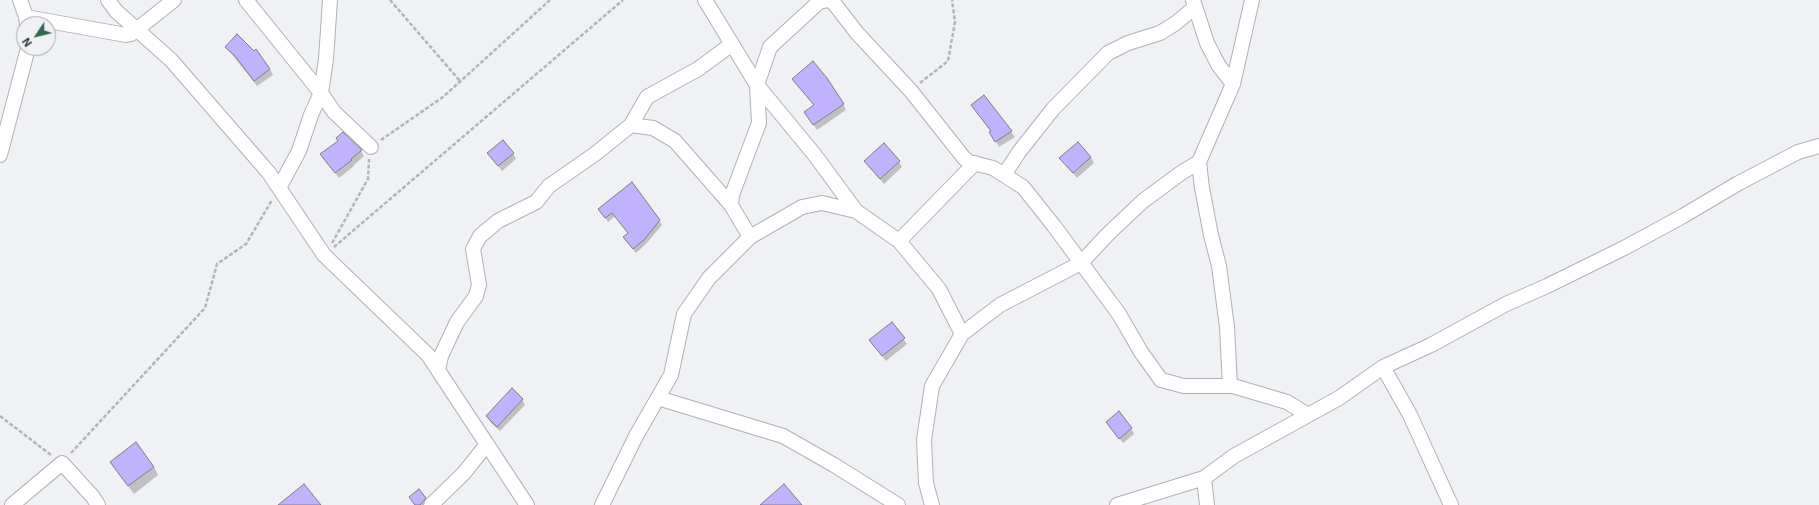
<!DOCTYPE html>
<html>
<head>
<meta charset="utf-8">
<style>
	body { margin:0 }
	#map { position:relative; width:1819px; height:505px; overflow:hidden; background:#eff1f5; font-family:"Exo 2",sans-serif }
	canvas { display:block }
	.north { position:absolute; left:16px; top:16px; width:40px; height:40px; box-sizing:border-box; background:#eff1f5; border:1px solid #a3a5a8; border-radius:50%; rotate:235deg; font-size:11px; font-weight:700; line-height:16px; text-align:center; color:#323334 }
	.north::after { content:''; display:block; margin:auto; width:14px; height:18px; background:#30674d; clip-path:polygon(50% 0,100% 100%,50% 72%,0 100%) }
</style>
</head>
<body>
<div id="map">
<canvas width="1819" height="505"></canvas>
<div class="north">N</div>
</div>
<script>
const ctx = document.querySelector('canvas').getContext('2d');
ctx.lineJoin = 'round';
function fill(path, color) {
  ctx.fillStyle = color;
  ctx.fill(path, 'evenodd');
}
function toPath(rows) {
  const path = new Path2D();
  for (const r of rows) {
    path.moveTo(r[0], r[1]);
    for (let i = 2; i < r.length; i += 2) path.lineTo(r[i], r[i + 1]);
  }
  return path;
}
function stroke(path, color, width, dash) {
  ctx.strokeStyle = color;
  ctx.lineWidth = width;
  ctx.lineCap = dash ? 'butt' : 'round';
  ctx.setLineDash(dash || []);
  ctx.stroke(path);
}
fill(toPath([
	[226,47,270,69,273,75,257,86],
	[984,96,1015,137,999,147,991,132,972,105],
	[843,104,846,110,817,130,805,112,815,106],
	[339,141,361,151,364,156,354,165,354,166,339,178,325,160],
	[488,153,513,153,516,159,502,171],
	[1091,157,1094,163,1077,178,1061,158],
	[865,161,899,162,902,167,884,184],
	[599,209,659,220,662,225,646,244,636,253,624,237,629,234,615,216,608,222],
	[892,323,907,344,886,361,870,340],
	[522,399,525,405,500,431,490,422,487,416],
	[1107,422,1131,428,1134,434,1123,443],
	[111,462,154,467,158,475,134,494],
	[425,498,427,501,423,505,416,505]
]), '#0003');
const building = toPath([
	[237,34,254,51,256,49,270,69,254,81,235,56,225,47,237,34],
	[813,61,827,78,844,104,813,125,804,112,814,105,792,79,813,61],
	[984,95,1012,131,995,142,989,132,991,131,971,105,984,95],
	[343,132,362,150,351,159,352,160,335,173,320,154,338,141,336,138,343,132],
	[503,140,514,153,498,166,487,153,503,140],
	[1078,142,1091,157,1073,173,1059,158,1078,142],
	[884,143,900,161,880,179,864,161,884,143],
	[632,182,660,220,644,240,633,249,623,237,628,233,612,213,605,218,598,209,632,182],
	[892,322,905,338,882,356,869,340,892,322],
	[512,388,523,399,497,427,486,416,512,388],
	[1119,411,1132,428,1119,439,1106,422,1119,411],
	[136,442,154,467,128,486,110,462,136,442],
	[304,484,321,505,278,505,304,484],
	[784,484,802,505,760,505,784,484],
	[419,489,426,498,420,505,415,505,409,497,419,489]
]);
fill(building, '#c1b2fe');
stroke(building, '#7e7e82', 1);
const minor = toPath([
	[20,0,26,17],
	[108,0,116,11,171,60,269,173,324,255,428,355,527,505],
	[246,0,321,93,334,112,371,147],
	[705,0,757,85,759,123,732,195,731,205,750,237],
	[828,0,833,2,857,33,911,91,964,158,969,162,993,168,1023,187,1054,226,1119,314,1141,352,1161,380,1184,386,1233,386,1287,402,1308,415],
	[828,0,819,2,770,47,757,85,814,154,856,211],
	[1193,0,1207,43,1219,66,1233,84],
	[27,24,26,17,126,35,131,34,174,0],
	[631,125,653,128,675,141,731,205],
	[0,155,28,48],
	[1199,162,1202,188,1211,235,1219,266,1227,327,1230,386],
	[1004,175,1019,152,1053,109,1108,53,1128,43,1160,33,1176,23,1195,7],
	[279,188,299,151,311,115,321,93,326,59,330,0],
	[899,241,975,163],
	[1383,367,1410,415,1451,505],
	[438,370,441,356,457,322,476,296,479,285,473,249,480,236,498,221,536,202,549,186,595,154,631,125,647,97,698,69,732,44],
	[658,398,783,436,834,465,898,505],
	[1204,478,1207,505],
	[12,505,62,463,93,497,98,505],
	[431,505,464,473,487,444],
	[602,505,636,436,671,375,684,314,709,278,750,237,802,207,822,203,856,211,899,241,939,289,962,334],
	[932,505,926,483,924,440,932,386,962,334,1000,305,1081,263,1108,234,1143,201,1181,173,1199,162,1233,84,1252,0],
	[1117,505,1204,478,1234,456,1339,398,1383,367,1431,345,1506,304,1547,286,1626,247,1683,216,1737,184,1798,152,1819,146]
]);
stroke(minor, '#b0b1b5', 16);
stroke(toPath([
	[390,0,460,81],
	[920,83,948,61,955,22,952,0],
	[381,140,443,97,550,0],
	[332,243,368,179,369,159],
	[334,247,623,0],
	[0,416,51,455],
	[71,453,205,308,217,264,246,244,272,200]
]), '#b3b5b8', 2.5, [4, 2]);
stroke(minor, '#fff', 14);
</script>
</body>
</html>
